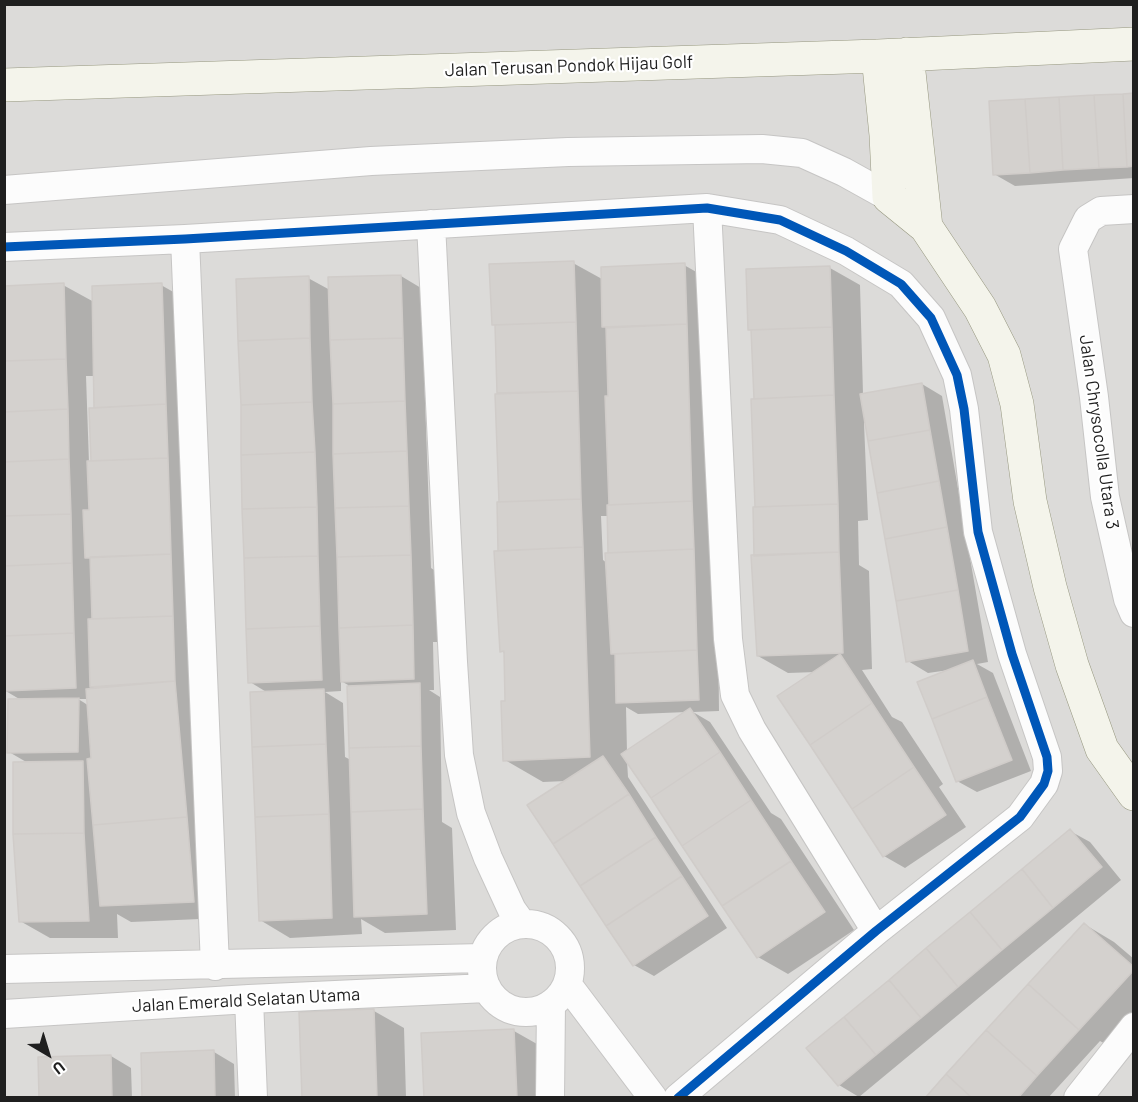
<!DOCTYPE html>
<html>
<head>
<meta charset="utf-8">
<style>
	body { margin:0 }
	#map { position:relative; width:1138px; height:1102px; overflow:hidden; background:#edebe8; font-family:Barlow,sans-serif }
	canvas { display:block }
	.frame { position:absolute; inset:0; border:6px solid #1f1f1f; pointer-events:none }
	.north { position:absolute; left:18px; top:1024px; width:60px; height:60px; -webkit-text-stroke:4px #fff; paint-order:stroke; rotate:142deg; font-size:16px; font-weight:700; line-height:24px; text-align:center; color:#1f1f1f }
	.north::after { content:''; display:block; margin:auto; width:21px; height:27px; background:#1f1f1f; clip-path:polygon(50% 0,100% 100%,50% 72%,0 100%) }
</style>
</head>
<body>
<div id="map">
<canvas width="1138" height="1102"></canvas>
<div class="frame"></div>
<div class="north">U</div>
</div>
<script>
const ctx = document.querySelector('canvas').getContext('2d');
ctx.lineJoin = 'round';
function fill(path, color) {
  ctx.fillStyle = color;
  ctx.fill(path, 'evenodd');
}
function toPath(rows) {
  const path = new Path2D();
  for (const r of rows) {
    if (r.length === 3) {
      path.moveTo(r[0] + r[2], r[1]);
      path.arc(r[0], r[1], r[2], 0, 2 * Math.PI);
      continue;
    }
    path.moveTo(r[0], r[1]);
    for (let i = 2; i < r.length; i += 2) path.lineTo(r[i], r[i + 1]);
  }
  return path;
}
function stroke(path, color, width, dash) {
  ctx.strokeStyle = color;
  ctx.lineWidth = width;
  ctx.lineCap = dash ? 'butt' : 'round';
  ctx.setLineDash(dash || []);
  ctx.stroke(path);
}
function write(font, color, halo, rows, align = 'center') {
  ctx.font = font + ' Barlow,sans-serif';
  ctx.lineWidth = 4.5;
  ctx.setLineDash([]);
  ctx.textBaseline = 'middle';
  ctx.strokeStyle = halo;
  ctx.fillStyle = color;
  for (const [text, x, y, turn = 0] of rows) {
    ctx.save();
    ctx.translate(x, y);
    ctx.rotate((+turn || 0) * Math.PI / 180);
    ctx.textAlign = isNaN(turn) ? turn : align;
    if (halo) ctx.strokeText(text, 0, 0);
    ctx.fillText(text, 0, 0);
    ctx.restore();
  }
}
fill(toPath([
	[5,5,1133,5,1133,1097,5,1098]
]), '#dcdbd9');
fill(toPath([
	[1134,94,1134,178,1015,186,994,174],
	[573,263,602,279,684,265,714,282,719,711,693,712,710,722,771,813,781,819,854,930,788,974,758,957,627,761,628,777,727,928,654,976,634,965,566,781,543,782,505,760,507,702,505,653,501,651,504,504,496,326,493,324],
	[601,516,609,516,614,554,607,563,603,560],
	[626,707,638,714,687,712,627,752],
	[830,268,860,285,863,394,922,384,942,396,988,662,977,664,993,673,1031,771,977,792,957,781,949,670,928,673,908,661,866,423,864,423,868,520,858,521,859,565,869,571,872,669,862,670,892,717,902,722,943,784,939,787,966,827,905,868,884,856,853,808,816,672,788,673,758,656,755,400,753,331,750,330],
	[401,276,421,288,431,568,440,574,442,642,433,642,434,690,429,690,440,697,442,822,452,828,456,930,385,933,361,919,362,934,290,938,260,920,268,693,250,682,308,278,330,290],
	[341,681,348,685,351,760,345,757,343,703,325,692,341,691],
	[63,285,94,302,161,285,191,302,223,918,131,922,117,914,118,938,50,938,20,921,28,763,9,752,21,700,4,690],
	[86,376,95,376,93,463,89,463],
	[78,699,88,699,89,706,83,702],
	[1070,831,1090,842,1121,880,859,1097,839,1085],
	[1084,924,1114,942,1134,959,1134,1020,1109,1046,1100,1041,1048,1098,927,1098],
	[374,1011,404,1028,406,1098,303,1098],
	[514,1031,544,1048,545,1098,425,1098],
	[214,1052,234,1064,235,1098,144,1098],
	[111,1056,131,1068,132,1098,41,1098]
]), '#0003');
const building = toPath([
	[1134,93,1134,166,1127,167,1123,94,1134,93],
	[1123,94,1127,167,1099,168,1094,95,1123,94],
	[1094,95,1099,168,1063,170,1059,97,1094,95],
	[1059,97,1063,170,1030,173,1025,99,1059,97],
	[1025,99,1030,173,993,175,989,101,1025,99],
	[574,261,576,322,492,325,489,264,574,261],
	[685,263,687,324,602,327,601,267,685,263],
	[830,266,832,327,748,330,746,269,830,266],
	[401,275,403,338,330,340,328,277,401,275],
	[309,276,310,338,238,341,236,279,309,276],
	[64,283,66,359,4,361,4,286,64,283],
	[162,283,166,404,94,408,92,286,162,283],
	[576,322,578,391,497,393,495,325,576,322],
	[687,324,692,501,609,505,605,396,608,396,606,328,687,324],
	[832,327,834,395,754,399,751,330,832,327],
	[310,338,312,402,241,405,238,341,310,338],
	[403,338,405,401,333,404,330,340,403,338],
	[66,359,68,409,4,412,4,361,66,359],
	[922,383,930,430,868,441,860,394,922,383],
	[578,391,581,499,499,502,495,394,578,391],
	[834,395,838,504,755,507,751,399,834,395],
	[405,401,407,451,333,454,333,404,405,401],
	[312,402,315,452,241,455,241,405,312,402],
	[166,404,168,458,91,461,89,408,166,404],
	[68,409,69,459,4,462,4,412,68,409],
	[930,430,939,481,877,493,868,441,930,430],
	[407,451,409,506,335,508,333,454,407,451],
	[315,452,317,507,242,509,241,455,315,452],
	[168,458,171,554,85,558,83,510,89,510,87,461,168,458],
	[69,459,71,514,4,516,4,462,69,459],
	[939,481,947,527,885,539,877,493,939,481],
	[581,499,583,547,498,551,497,502,581,499],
	[692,501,694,549,608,553,607,505,692,501],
	[838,504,839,552,754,556,753,507,838,504],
	[409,506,411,555,337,557,335,508,409,506],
	[317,507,318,556,244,558,242,509,317,507],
	[71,514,72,563,4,566,4,516,71,514],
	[947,527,958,590,896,601,885,539,947,527],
	[583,547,590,757,503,761,501,701,505,701,504,651,500,652,494,551,583,547],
	[694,549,697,650,611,654,605,553,694,549],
	[839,552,843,653,757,656,751,555,839,552],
	[171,554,173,616,92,619,90,557,171,554],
	[411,555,413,625,339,628,337,557,411,555],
	[318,556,320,626,246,629,244,558,318,556],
	[72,563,74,633,4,636,4,566,72,563],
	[958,590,968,651,906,662,896,601,958,590],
	[173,616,175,681,90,687,88,619,173,616],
	[413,625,414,679,341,682,339,628,413,625],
	[320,626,322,680,248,683,246,629,320,626],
	[74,633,76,688,4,691,4,636,74,633],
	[697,650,699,700,616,703,615,654,697,650],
	[840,654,872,703,810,745,777,696,840,654],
	[973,660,987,697,932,719,917,682,973,660],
	[175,681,187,817,93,825,87,759,91,758,86,689,175,681],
	[420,683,421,746,349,748,347,686,420,683],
	[324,689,326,744,252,747,250,692,324,689],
	[987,697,1012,760,956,782,932,719,987,697],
	[79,698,78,752,7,753,8,699,79,698],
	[872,703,914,767,852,809,810,745,872,703],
	[690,708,720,752,651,798,621,754,690,708],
	[326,744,329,814,255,817,252,747,326,744],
	[421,746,423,809,351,812,349,748,421,746],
	[720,752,751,800,682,846,651,798,720,752],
	[603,756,629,794,553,844,527,805,603,756],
	[83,761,84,833,13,834,13,762,83,761],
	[914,767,946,815,883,857,852,809,914,767],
	[629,794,656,837,580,886,553,844,629,794],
	[751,800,791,861,722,906,682,846,751,800],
	[423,809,427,914,354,917,351,812,423,809],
	[329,814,332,918,259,921,255,817,329,814],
	[187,817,194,902,100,906,93,825,187,817],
	[1070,829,1102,867,1053,908,1022,869,1070,829],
	[84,833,89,921,19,922,13,834,84,833],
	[656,837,682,876,606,926,580,886,656,837],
	[791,861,825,912,757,958,722,906,791,861],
	[1022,869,1053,908,1002,950,970,912,1022,869],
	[682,876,708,916,633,966,606,926,682,876],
	[970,912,1002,950,958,987,926,948,970,912],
	[1084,923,1134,967,1134,970,1079,1030,1028,984,1084,923],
	[926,948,958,987,921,1018,889,980,926,948],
	[889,980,921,1018,876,1055,844,1017,889,980],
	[1028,984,1079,1030,1037,1076,986,1030,1028,984],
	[374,1009,377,1098,302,1098,299,1012,374,1009],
	[844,1017,876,1055,838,1086,806,1048,844,1017],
	[514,1029,517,1098,424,1098,421,1033,514,1029],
	[986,1030,1037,1076,1018,1098,972,1098,946,1074,986,1030],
	[214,1050,215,1098,142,1098,141,1053,214,1050],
	[111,1055,112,1098,39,1098,38,1057,111,1055],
	[946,1074,972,1098,925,1098,946,1074]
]);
fill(building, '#d4d1ce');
stroke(building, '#d0ccc9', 1.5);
const street = toPath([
	[4,190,371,161,568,152,762,149,802,153,844,172,889,197],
	[707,208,728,639,735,695,752,730,876,931],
	[1134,209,1101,211,1088,219,1073,249,1094,397,1105,497,1128,599,1134,613],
	[431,224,453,662,459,755,471,813,488,858,512,910,522,924],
	[185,239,215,966],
	[4,247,185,239,707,208,780,220,846,251,901,284,931,318,957,375,964,409,978,532,1012,654,1047,757,1048,771,1044,784,1020,817,876,931,678,1098],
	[526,968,44],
	[4,969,483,958],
	[567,984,653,1098],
	[249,999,253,1098],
	[4,1014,249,999,487,988],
	[550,1098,551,1004],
	[1078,1098,1134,1027]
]);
const secondary = toPath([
	[907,54,926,227],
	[878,56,886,135,889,197,926,227,980,308,1004,355,1017,404,1030,501,1050,587,1072,665,1102,749,1134,794],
	[4,85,878,56,1134,44]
]);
stroke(street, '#c6c5c4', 30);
stroke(secondary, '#96977f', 34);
stroke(street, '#fcfcfc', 28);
stroke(secondary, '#f4f4eb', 33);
stroke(toPath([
	[4,247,185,239,707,208,780,220,846,251,901,284,931,318,957,375,964,409,978,532,1012,654,1047,757,1048,771,1044,784,1020,817,876,931,678,1098]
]), '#0057b8', 9);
write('18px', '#1f1f1f', '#fff', [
	["Jalan Terusan Pondok Hijau Golf",569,66,-2],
	["Jalan Chrysocolla Utara 3",1099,432,82],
	["Jalan Emerald Selatan Utama",246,1000,-3]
]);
</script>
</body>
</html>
